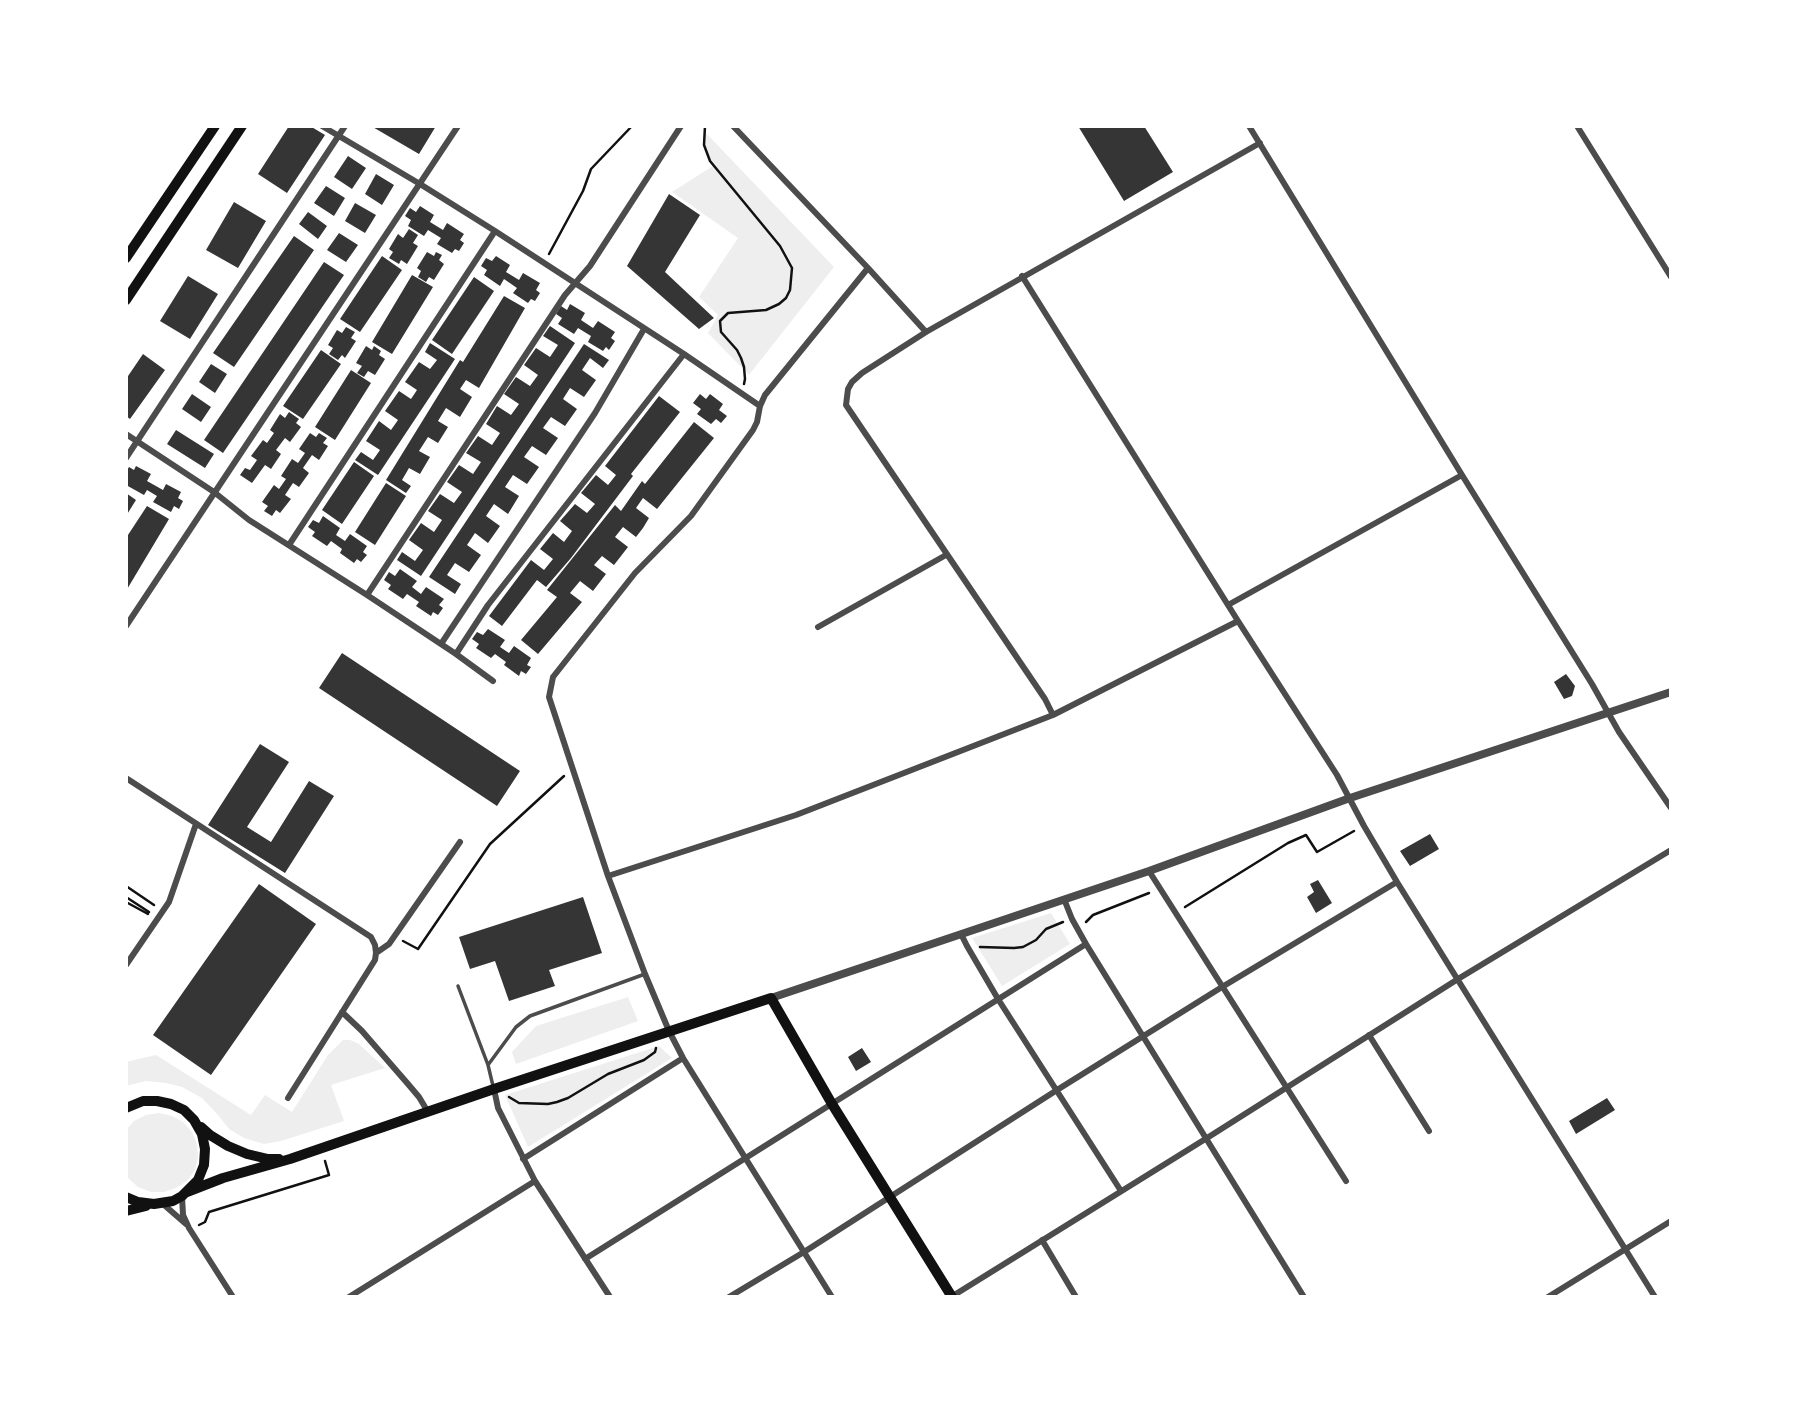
<!DOCTYPE html>
<html>
<head>
<meta charset="utf-8">
<style>
	body { margin:0 }
	#map { position:relative; width:1797px; height:1423px; overflow:hidden; background:#fff; font-family:"Golos Text",sans-serif }
	canvas { display:block }
	.frame { position:absolute; inset:0; border:128px solid #fff; pointer-events:none }
</style>
</head>
<body>
<div id="map">
<canvas width="1797" height="1423"></canvas>
<div class="frame"></div>
</div>
<script>
const ctx = document.querySelector('canvas').getContext('2d');
ctx.lineJoin = 'round';
function fill(path, color) {
  ctx.fillStyle = color;
  ctx.fill(path, 'evenodd');
}
function toPath(rows) {
  const path = new Path2D();
  for (const r of rows) {
    path.moveTo(r[0], r[1]);
    for (let i = 2; i < r.length; i += 2) path.lineTo(r[i], r[i + 1]);
  }
  return path;
}
function stroke(path, color, width, dash) {
  ctx.strokeStyle = color;
  ctx.lineWidth = width;
  ctx.lineCap = dash ? 'butt' : 'round';
  ctx.setLineDash(dash || []);
  ctx.stroke(path);
}
fill(toPath([
	[705,132,834,267,749,375,708,333,718,315,699,297,738,238,672,192,713,166,704,145],
	[1051,913,1070,944,1002,986,972,938],
	[628,997,638,1021,516,1064,512,1052,536,1026],
	[343,1040,350,1040,359,1044,385,1068,331,1085,344,1121,281,1141,264,1144,244,1138,229,1129,218,1115,202,1098,182,1087,166,1083,146,1081,126,1086,126,1062,156,1055,251,1115,265,1095,292,1112,328,1055],
	[659,1046,672,1058,528,1147,505,1095],
	[159,1113,172,1116,183,1122,192,1132,197,1144,198,1157,195,1170,187,1181,176,1188,164,1192,151,1192,138,1187,126,1176,126,1130,134,1121,146,1115]
]), '#eee');
fill(toPath([
	[289,126,310,126,325,135,287,193,258,174],
	[371,126,436,126,419,154],
	[1078,126,1144,126,1173,172,1124,201],
	[348,156,366,168,352,189,334,177],
	[376,174,394,185,382,205,365,194],
	[326,186,345,198,334,216,314,203],
	[669,194,700,215,665,272,714,318,699,329,627,266],
	[234,202,266,221,238,268,206,250],
	[355,203,376,215,365,233,345,221],
	[420,206,434,215,430,222,443,230,447,223,464,234,460,240,464,243,459,251,455,249,452,253,437,244,441,238,428,230,424,236,408,226,411,220,405,216,410,208,416,212],
	[308,212,327,226,318,239,299,224],
	[409,229,418,235,413,243,418,246,407,264,401,260,399,264,389,258,393,252,389,249,398,234,403,238],
	[339,233,358,245,346,262,327,250],
	[294,236,314,250,234,367,213,353],
	[427,252,434,256,436,252,442,255,439,260,444,264,434,280,429,277,426,282,418,277,421,271,417,268],
	[382,256,402,270,360,332,340,319],
	[496,256,510,265,506,272,519,280,523,273,540,283,536,290,540,293,535,301,531,299,528,303,513,293,517,288,504,279,500,286,484,275,487,270,481,266,486,258,492,261],
	[324,262,344,275,223,453,204,440],
	[412,275,433,287,392,354,372,342],
	[188,276,218,294,190,339,160,321],
	[474,277,494,291,452,354,432,340],
	[504,296,525,308,479,388,466,380,460,389,472,397,460,417,446,408,438,421,448,427,438,443,428,437,419,451,430,457,420,474,409,468,402,480,411,486,406,493,386,480,460,360,463,362],
	[570,304,585,313,581,320,593,328,598,321,615,332,611,338,615,341,609,350,606,347,603,351,588,342,591,336,578,328,574,334,558,324,562,318,556,314,561,306,567,310],
	[550,326,575,343,421,576,397,560,402,552,415,561,423,550,409,540,421,523,434,532,442,520,428,511,440,494,454,503,462,492,447,482,459,465,473,474,481,462,466,453,478,436,492,445,500,433,486,424,497,406,511,415,519,404,504,394,516,377,530,386,538,375,524,365,536,348,550,357,558,345,543,336],
	[346,327,355,332,351,338,356,341,345,358,342,355,338,360,329,354,333,348,328,345,337,330,342,333],
	[430,343,455,359,378,475,355,460,361,452,373,460,380,450,366,441,379,421,391,430,398,420,385,411,399,391,411,399,417,390,405,382,419,362,430,369,437,360,425,352],
	[584,344,609,360,603,368,590,358,582,370,596,380,584,397,570,388,563,399,577,409,565,426,551,417,543,428,558,438,546,455,532,446,524,457,539,467,527,484,513,475,505,487,519,496,508,514,494,504,486,516,500,526,488,543,475,533,467,545,481,555,469,572,455,563,447,575,461,584,455,594,429,577],
	[366,346,372,350,374,346,381,351,379,355,385,359,375,375,368,371,364,377,357,373,362,366,356,363],
	[321,350,341,364,303,419,283,406],
	[143,354,165,370,130,419,126,416,126,379],
	[211,364,227,374,215,393,199,382],
	[351,370,371,383,335,440,315,427],
	[192,394,211,407,201,422,182,409],
	[700,394,706,399,710,394,723,404,719,410,727,416,721,423,716,419,711,424,697,414,701,409,693,403],
	[659,396,680,412,631,474,633,476,571,558,546,587,537,580,502,626,489,616,531,560,544,570,553,559,540,549,553,533,564,542,572,531,560,521,575,504,587,513,595,504,581,493,596,475,608,485,616,475,605,466],
	[289,412,299,419,296,423,301,427,290,442,285,438,276,450,281,454,271,469,265,465,252,483,240,475,245,468,250,470,257,460,251,456,263,440,267,443,274,433,270,430,280,414,285,418],
	[694,422,714,438,657,509,643,498,636,508,649,518,643,528,636,537,623,527,615,537,628,547,614,565,602,556,594,565,606,574,593,591,580,581,570,593,582,602,538,654,521,640,557,597,547,590,615,505,621,511,642,481,645,484],
	[176,430,214,454,205,468,167,444],
	[310,433,316,437,319,433,327,438,323,443,328,446,319,460,312,455,303,468,309,473,299,487,293,483,285,495,291,499,280,513,276,510,272,516,264,511,268,506,262,502,274,485,279,489,286,479,281,476,292,459,298,463,305,453,299,449],
	[354,462,374,476,342,524,322,510],
	[136,466,151,474,147,481,163,490,166,484,181,492,178,498,183,501,179,509,174,506,171,512,153,502,157,496,147,490,144,495,126,485,128,478,126,477,126,472,129,467,134,470],
	[386,483,406,496,375,545,355,532],
	[126,493,136,500,126,516],
	[147,506,169,519,126,591,126,538],
	[323,516,340,528,336,535,345,541,350,534,367,546,363,552,367,555,361,562,357,559,354,563,340,553,342,549,331,541,327,546,312,536,315,532,308,527,313,520,319,523],
	[400,569,417,581,412,587,421,594,426,587,444,599,439,605,443,608,438,615,433,612,431,616,416,606,419,602,407,594,403,599,388,589,391,585,384,580,389,572,395,576],
	[488,629,505,640,500,647,509,653,514,646,531,658,527,665,531,667,526,674,521,671,519,676,504,665,506,662,495,654,491,658,476,648,479,644,472,639,477,632,483,635],
	[342,653,520,771,497,806,319,688],
	[1566,674,1575,686,1572,696,1564,699,1554,682],
	[260,744,289,762,247,827,271,842,309,781,334,796,285,873,208,825],
	[1430,834,1439,849,1410,866,1400,851],
	[1318,880,1332,903,1316,913,1307,897,1314,892,1310,884],
	[259,884,316,924,211,1075,153,1035],
	[583,897,602,953,549,970,555,986,509,1001,495,961,470,969,459,937],
	[862,1048,871,1062,856,1071,848,1057],
	[1607,1098,1615,1110,1576,1134,1569,1121]
]), '#353535');
stroke(toPath([
	[705,126,704,145,710,161,780,246,792,268,790,290,786,298,779,304,766,310,728,313,720,321,721,332,737,350,741,358,744,367,745,379,744,384],
	[549,254,583,191,591,169,632,126],
	[126,886,154,905],
	[126,897,149,912],
	[126,902,148,914],
	[1185,907,1288,843,1306,835,1317,852,1354,831],
	[1086,922,1093,915,1149,893],
	[403,941,418,949,490,844,564,776],
	[980,947,1014,948,1023,947,1036,940,1046,929,1063,922],
	[509,1097,519,1103,548,1104,557,1102,568,1098,608,1074,644,1060,655,1052,656,1048],
	[199,1225,205,1222,209,1212,329,1175,325,1161]
]), '#111', 2.5);
stroke(toPath([
	[458,986,488,1065,493,1086],
	[488,1065,516,1027,530,1016,645,974]
]), '#4c4c4c', 3.5);
stroke(toPath([
	[322,126,420,184,495,231],
	[733,126,868,268,926,332],
	[1249,126,1462,475,1592,684,1619,732,1671,808],
	[1577,126,1671,277],
	[1022,276,1238,621,1337,775,1364,826,1397,882,1655,1297],
	[126,434,214,492,249,520,367,595,456,654,493,681],
	[126,458,345,126],
	[289,545,495,231,684,354,760,406],
	[367,595,565,295,590,266,681,126],
	[1228,605,1462,475],
	[126,626,458,126],
	[818,627,946,555],
	[441,644,595,413,644,329],
	[456,654,488,605,684,354],
	[1053,715,1045,699,846,405,848,389,852,382,862,373,926,332,1260,143],
	[126,778,371,937,375,945,376,953,375,960,288,1098],
	[1149,871,1346,1181],
	[608,876,796,815,1053,715,1238,621],
	[1064,899,1072,919,1086,944,1304,1297],
	[961,934,967,946,998,999,1121,1191],
	[376,953,389,944,460,842],
	[126,965,169,902,196,824],
	[342,1012,362,1031,408,1084,419,1097,428,1112],
	[1369,1035,1429,1131],
	[494,1089,498,1108,535,1181,610,1297],
	[523,1159,683,1058],
	[182,1196,183,1215,189,1228,233,1297],
	[163,1204,186,1224],
	[1042,1240,1076,1297],
	[585,1259,1086,944],
	[349,1297,535,1181],
	[729,1297,804,1252,1057,1090,1222,987,1397,882],
	[832,1297,683,1058,669,1031,645,974,608,876,549,697,553,677,635,573,691,516,753,430,757,422,760,406,765,395,868,268],
	[951,1297,1207,1138,1458,979,1671,850],
	[1548,1297,1671,1221]
]), '#4c4c4c', 6);
stroke(toPath([
	[771,998,1149,871,1350,798,1671,692]
]), '#4c4c4c', 8);
stroke(toPath([
	[126,258,215,126],
	[126,300,242,126],
	[126,1108,143,1101,157,1101,171,1104,184,1110,194,1120,202,1134,205,1149,204,1165,198,1180,182,1196,173,1201,154,1204,138,1202,126,1197],
	[201,1127,210,1135,228,1146,247,1154,268,1159,279,1159],
	[187,1192,223,1178,290,1159,494,1089,771,998,832,1104,952,1297],
	[126,1211,146,1206]
]), '#111', 10);
</script>
</body>
</html>
